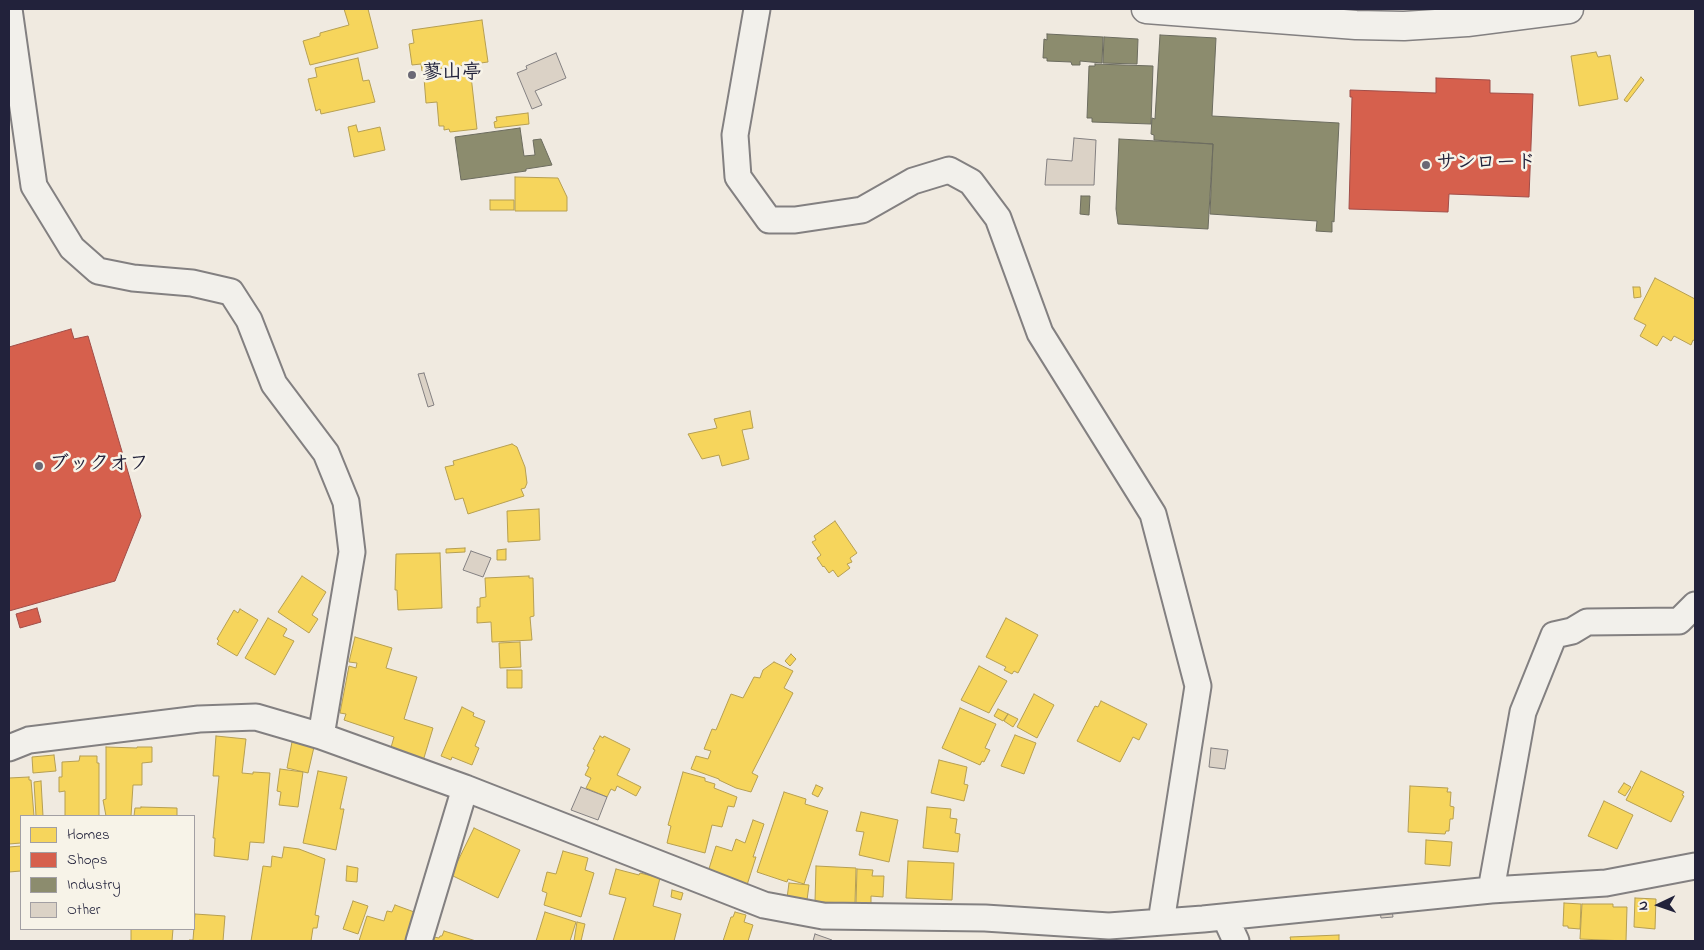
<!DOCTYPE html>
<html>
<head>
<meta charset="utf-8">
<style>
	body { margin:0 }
	#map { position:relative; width:1704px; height:950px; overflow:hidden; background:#f0eae0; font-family:"Indie Flower",sans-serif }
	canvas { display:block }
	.frame { position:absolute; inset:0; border:10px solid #22223b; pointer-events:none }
	.legend { position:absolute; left:20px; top:815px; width:175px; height:115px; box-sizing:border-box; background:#f7f3e8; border:1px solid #a29fa3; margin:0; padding:6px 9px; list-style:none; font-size:15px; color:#22223b }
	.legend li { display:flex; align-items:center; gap:10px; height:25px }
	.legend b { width:25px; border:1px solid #a29fa3 }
	.north { position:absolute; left:1634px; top:880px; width:50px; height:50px; -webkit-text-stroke:4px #f7f3e8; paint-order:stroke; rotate:267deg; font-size:14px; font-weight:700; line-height:20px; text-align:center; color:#22223b }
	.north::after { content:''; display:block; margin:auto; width:18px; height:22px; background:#22223b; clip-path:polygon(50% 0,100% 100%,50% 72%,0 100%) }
</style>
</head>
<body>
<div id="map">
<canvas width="1704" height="950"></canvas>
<div class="frame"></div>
<ul class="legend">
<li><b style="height:14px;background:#f6d55c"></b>Homes</li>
<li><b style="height:14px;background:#d6604d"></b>Shops</li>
<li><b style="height:14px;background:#8c8c6e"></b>Industry</li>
<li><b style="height:14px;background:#dbd2c6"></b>Other</li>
</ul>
<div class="north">N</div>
</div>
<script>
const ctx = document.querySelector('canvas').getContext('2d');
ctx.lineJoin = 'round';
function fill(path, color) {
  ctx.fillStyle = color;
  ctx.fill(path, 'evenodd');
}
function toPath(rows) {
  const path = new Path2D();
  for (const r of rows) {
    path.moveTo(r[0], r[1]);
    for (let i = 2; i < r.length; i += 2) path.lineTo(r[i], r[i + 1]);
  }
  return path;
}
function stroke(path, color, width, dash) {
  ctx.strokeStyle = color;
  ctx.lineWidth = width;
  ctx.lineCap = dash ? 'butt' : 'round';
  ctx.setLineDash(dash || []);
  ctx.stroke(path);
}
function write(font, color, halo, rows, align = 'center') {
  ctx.font = font + ' "Indie Flower","Klee One",sans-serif';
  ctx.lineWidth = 5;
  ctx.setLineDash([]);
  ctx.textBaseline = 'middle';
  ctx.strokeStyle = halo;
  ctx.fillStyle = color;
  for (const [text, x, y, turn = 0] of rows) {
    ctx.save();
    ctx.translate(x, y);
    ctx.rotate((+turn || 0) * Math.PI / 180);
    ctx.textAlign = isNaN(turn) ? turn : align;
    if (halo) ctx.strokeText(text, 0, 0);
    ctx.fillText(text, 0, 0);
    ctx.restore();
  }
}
const homes = toPath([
	[344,9,368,9,378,48,310,65,303,41,320,36,320,33,349,25,344,9],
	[482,20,488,62,422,71,421,64,412,65,409,44,414,43,412,30,482,20],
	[1596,52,1598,57,1610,55,1618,99,1579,106,1571,56,1596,52],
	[358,58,363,81,369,80,375,102,321,114,320,109,316,111,308,79,317,77,315,68,358,58],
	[466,73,466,76,471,76,477,129,450,132,449,129,444,130,444,126,439,126,437,102,426,103,424,78,466,73],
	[1641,77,1644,80,1627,102,1624,100,1641,77],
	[528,113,529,124,495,128,494,122,497,121,496,117,528,113],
	[356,125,358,132,380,127,385,150,354,157,348,127,356,125],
	[515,177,558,178,567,197,567,211,515,211,515,177],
	[490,200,514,200,514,210,490,210,490,200],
	[1655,278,1695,299,1695,341,1693,340,1691,345,1674,336,1671,341,1663,336,1657,346,1640,336,1646,325,1634,319,1655,278],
	[1633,287,1640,287,1641,297,1634,298,1633,287],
	[750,411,753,428,742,430,749,459,722,466,719,455,702,459,688,434,717,428,714,419,750,411],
	[512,444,517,447,525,467,527,483,525,488,521,489,524,496,468,514,463,498,455,500,445,467,454,465,453,461,512,444],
	[539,509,540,540,508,542,507,511,539,509],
	[835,521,857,553,850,558,852,562,847,564,850,568,838,577,833,570,829,573,824,566,823,567,817,558,821,555,812,542,816,540,814,536,835,521],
	[465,548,465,552,446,553,446,549,465,548],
	[506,549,506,560,497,560,497,550,506,549],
	[440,553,442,608,398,610,397,590,395,590,396,554,440,553],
	[302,576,326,592,312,615,318,619,309,633,278,612,302,576],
	[529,576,529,578,533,578,534,616,530,617,532,640,492,642,491,622,477,623,477,607,480,607,480,598,486,597,485,578,529,576],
	[240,609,258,620,237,656,217,644,219,641,217,639,234,610,238,613,240,609],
	[268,618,287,629,283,636,294,641,275,675,245,658,268,618],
	[1006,618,1038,635,1018,673,1014,671,1012,674,1004,670,1006,667,986,657,1006,618],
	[355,637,392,648,386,668,417,677,404,719,433,728,423,761,390,751,394,737,344,720,346,714,340,713,349,666,356,668,357,663,349,662,355,637],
	[520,642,521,667,500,668,499,643,520,642],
	[791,654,796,659,790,666,785,661,791,654],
	[774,662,793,671,784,688,793,693,752,773,758,776,751,792,736,788,719,780,719,779,691,769,696,756,708,759,711,751,704,749,712,729,716,730,731,694,743,698,754,677,760,678,763,670,774,662],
	[979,666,1007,681,989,713,961,700,979,666],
	[507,670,522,670,522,688,507,688,507,670],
	[1034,694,1054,705,1037,738,1017,727,1034,694],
	[1101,701,1147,724,1139,740,1133,737,1120,762,1077,741,1095,706,1098,707,1101,701],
	[462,707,474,713,473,716,485,721,475,746,479,748,472,765,452,757,451,760,441,756,462,707],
	[960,708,996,724,985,748,990,750,984,762,982,761,980,765,942,748,960,708],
	[998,709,1008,714,1003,721,994,716,998,709],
	[1008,714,1018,719,1013,727,1004,721,1008,714],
	[1015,735,1036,743,1024,774,1001,766,1015,735],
	[216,736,246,739,242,773,253,774,253,772,270,773,264,843,250,842,248,860,214,856,215,838,213,838,219,776,213,776,216,736],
	[600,736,603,738,604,736,630,749,617,775,641,787,636,796,617,786,615,791,611,789,607,797,586,788,591,778,585,775,589,767,587,766,595,750,593,749,600,736],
	[292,742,314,747,308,773,287,768,292,742],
	[106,747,137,748,137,747,152,747,152,762,142,763,142,785,133,785,131,816,106,816,103,800,106,799,106,747],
	[54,755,56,771,33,773,32,757,54,755],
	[80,756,97,756,97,763,99,763,99,816,65,816,65,791,59,792,59,777,62,777,62,762,79,761,80,756],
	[939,760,967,767,964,784,968,785,964,801,931,793,939,760],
	[280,769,303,772,298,807,279,805,281,792,277,791,280,769],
	[318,771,347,777,340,809,344,809,336,850,303,843,318,771],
	[1641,771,1684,792,1682,795,1684,796,1671,822,1626,800,1641,771],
	[683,772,705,778,705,781,715,784,714,788,737,797,734,807,728,806,722,827,712,825,705,853,667,843,671,826,668,825,683,772],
	[29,777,29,780,31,780,34,816,21,816,21,843,9,844,9,778,29,777],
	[41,781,43,816,36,816,34,782,41,781],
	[1624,783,1631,787,1625,796,1618,792,1624,783],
	[816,785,823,788,818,797,812,794,816,785],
	[1410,786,1448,788,1447,792,1451,792,1450,806,1454,807,1453,819,1450,819,1449,831,1446,831,1445,834,1408,832,1410,786],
	[784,792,806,799,805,804,828,811,804,884,788,879,787,882,757,872,784,792],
	[1604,801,1633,815,1617,849,1588,836,1604,801],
	[141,807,177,808,177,816,134,816,135,808,141,808,141,807],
	[927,807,951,809,950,818,957,819,955,833,960,834,958,852,923,848,927,807],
	[861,812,898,820,889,862,859,855,864,832,856,831,861,812],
	[753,820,764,824,753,857,756,857,747,885,708,872,716,846,732,851,736,839,745,843,753,820],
	[474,828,520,850,498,898,451,875,474,828],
	[1426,840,1452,842,1450,866,1425,864,1426,840],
	[21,846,21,871,9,872,9,847,21,846],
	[284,847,299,849,325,859,315,915,319,916,317,928,313,928,311,941,251,941,263,866,271,867,272,856,282,858,284,847],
	[563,851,588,858,585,870,594,873,581,917,544,905,547,893,542,891,547,872,556,874,563,851],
	[908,861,954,863,952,900,906,898,908,861],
	[347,866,358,868,357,882,346,881,347,866],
	[816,866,856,868,855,903,815,902,816,866],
	[616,869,639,875,640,873,660,878,653,906,681,914,674,941,613,941,626,898,609,894,616,869],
	[857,869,873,870,872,876,884,876,883,897,871,896,871,904,856,903,857,869],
	[789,883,809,885,807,900,787,898,789,883],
	[672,890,683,893,681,900,671,897,672,890],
	[1635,898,1656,899,1655,929,1634,927,1635,898],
	[353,901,368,906,358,934,343,929,353,901],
	[1564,903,1581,904,1580,929,1568,928,1568,926,1563,926,1564,903],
	[1582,904,1613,904,1613,907,1627,907,1626,941,1580,939,1582,904],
	[395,905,417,913,407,941,359,941,367,916,384,921,387,911,392,912,395,905],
	[545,912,576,922,570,941,536,941,545,912],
	[735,912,746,915,744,922,753,925,748,941,723,941,731,917,733,917,735,912],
	[195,914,225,916,223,941,189,941,189,940,193,940,195,914],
	[577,922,585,924,581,941,574,941,577,922],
	[131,929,173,929,172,941,131,941,131,929],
	[444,931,476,941,432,941,434,937,439,938,440,936,442,936,444,931],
	[1339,935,1339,941,1291,941,1290,937,1339,935]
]);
fill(homes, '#f6d55c');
stroke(homes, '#b69f52', 1);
const shops = toPath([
	[1436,78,1490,80,1490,93,1533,94,1529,197,1449,194,1448,212,1349,209,1352,97,1350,97,1350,90,1436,93,1436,78],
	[71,329,74,339,88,336,141,516,115,581,9,611,9,347,71,329],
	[37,608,41,622,20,628,16,614,37,608]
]);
fill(shops, '#d6604d');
stroke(shops, '#a04d48', 1);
const industry = toPath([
	[1047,34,1103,37,1102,63,1080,61,1080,65,1072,65,1071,62,1047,61,1047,58,1043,58,1044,39,1047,40,1047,34],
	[1160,35,1216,38,1212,116,1339,123,1334,222,1332,221,1332,232,1316,231,1317,221,1210,214,1213,144,1154,140,1154,135,1151,134,1152,118,1155,119,1160,35],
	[1104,37,1138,39,1137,64,1103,63,1104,37],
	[1095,64,1153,66,1151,124,1092,122,1092,118,1087,118,1089,66,1095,66,1095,64],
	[520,128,524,156,535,155,533,140,541,139,552,165,526,169,526,171,461,180,455,137,520,128],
	[1119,139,1213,144,1208,229,1118,224,1116,209,1119,139],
	[1081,196,1090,196,1089,215,1080,214,1081,196]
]);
fill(industry, '#8c8c6e');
stroke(industry, '#6c6c5f', 1);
const building = toPath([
	[556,53,566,78,535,91,542,105,532,109,517,73,527,69,526,66,556,53],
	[1074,138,1096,140,1094,185,1045,185,1047,159,1072,161,1074,138],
	[424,373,434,405,428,407,418,374,424,373],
	[471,551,491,558,483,577,463,570,471,551],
	[1211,748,1228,750,1225,769,1209,767,1211,748],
	[581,787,607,797,598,820,571,810,581,787],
	[1392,910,1393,917,1381,918,1380,912,1392,910],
	[815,934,832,940,831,941,813,941,815,934]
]);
fill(building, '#dbd2c6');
stroke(building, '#838081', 1);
const minor = toPath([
	[9,9,34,186,72,248,98,271,133,278,192,283,231,292,249,320,274,384,326,453,346,502,352,552,321,736],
	[757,9,735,135,738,177,769,220,795,220,862,210,913,181,949,170,971,182,998,218,1040,333,1153,514,1198,686,1161,922],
	[9,748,29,740,199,719,256,717,321,736,465,788,764,905,823,916,985,918,1109,926,1203,919,1491,890,1606,883,1695,866],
	[1491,890,1523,712,1554,635,1572,631,1587,622,1679,621,1695,605],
	[1225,917,1236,941],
	[419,941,465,788]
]);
const secondary = toPath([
	[1146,9,1356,25,1404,26,1467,22,1569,9]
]);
stroke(minor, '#838081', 29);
stroke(secondary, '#838081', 31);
stroke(minor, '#f2f0eb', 25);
stroke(secondary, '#f2f0eb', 28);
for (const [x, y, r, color] of [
	[412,75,5,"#6a6875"],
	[1426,165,5,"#6a6875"],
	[39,466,5,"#6a6875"]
]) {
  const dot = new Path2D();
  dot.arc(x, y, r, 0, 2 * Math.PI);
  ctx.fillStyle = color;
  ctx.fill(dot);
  stroke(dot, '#f7f3e8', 2);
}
write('bold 20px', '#22223b', '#f7f3e8', [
	["蓼山亭",422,75],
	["サンロード",1436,165],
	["ブックオフ",49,466]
], 'left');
</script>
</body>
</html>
